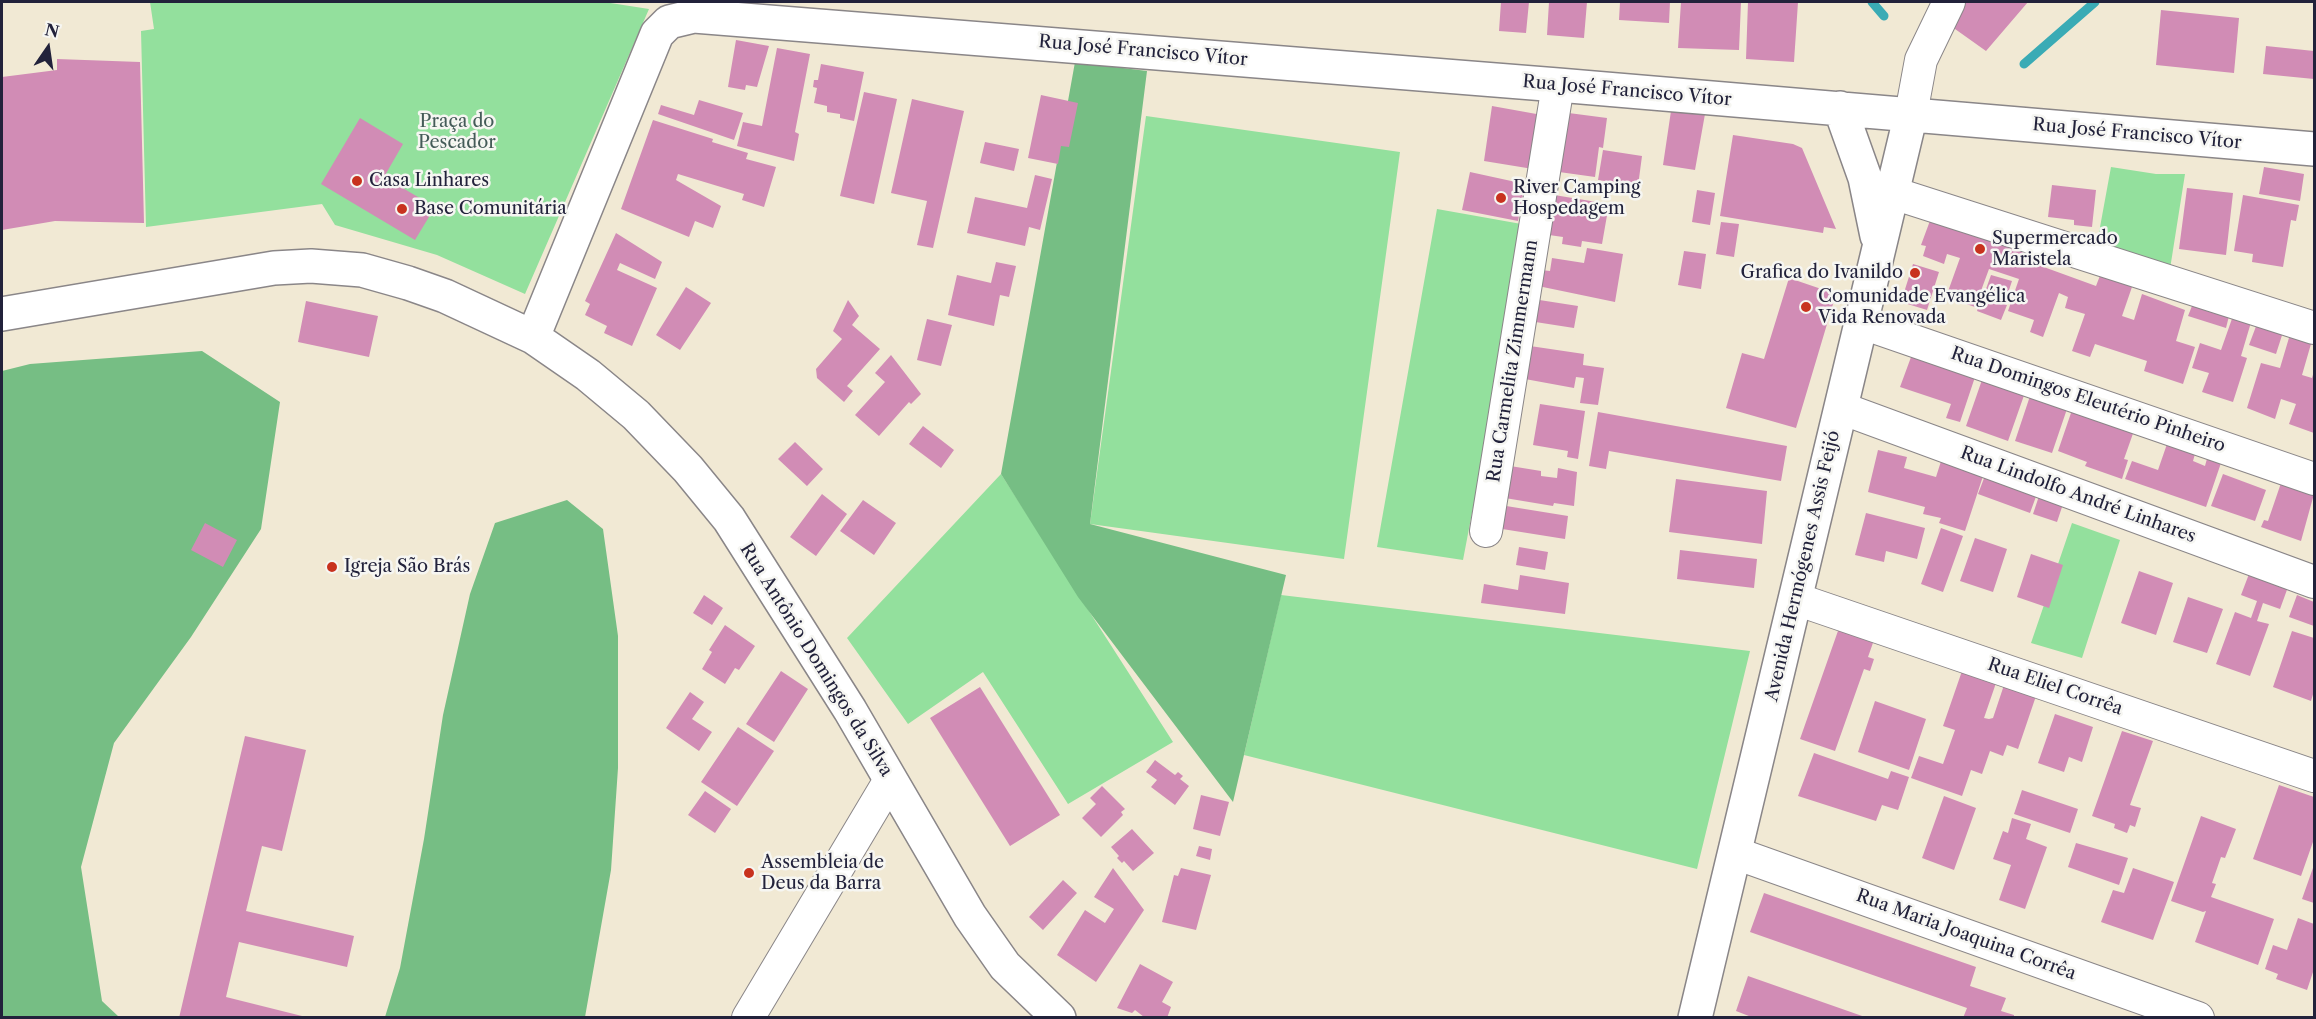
<!DOCTYPE html>
<html>
<head>
<meta charset="utf-8">
<style>
	body { margin:0 }
	#map { position:relative; width:2316px; height:1019px; overflow:hidden; background:#f1e9d4; font-family:"Libre Caslon Text",serif }
	canvas { display:block }
	.frame { position:absolute; inset:0; border:3px solid #22223b; pointer-events:none }
	.north { position:absolute; left:18px; top:18px; width:60px; height:60px; -webkit-text-stroke:4px #f6f6f2; paint-order:stroke; rotate:13deg; font-size:16px; font-weight:700; line-height:24px; text-align:center; color:#22223b }
	.north::after { content:''; display:block; margin:auto; width:21px; height:27px; background:#22223b; clip-path:polygon(50% 0,100% 100%,50% 72%,0 100%) }
</style>
</head>
<body>
<div id="map">
<canvas width="2316" height="1019"></canvas>
<div class="frame"></div>
<div class="north">N</div>
</div>
<script>
const ctx = document.querySelector('canvas').getContext('2d');
ctx.lineJoin = 'round';
function fill(path, color) {
  ctx.fillStyle = color;
  ctx.fill(path, 'evenodd');
}
function toPath(rows) {
  const path = new Path2D();
  for (const r of rows) {
    path.moveTo(r[0], r[1]);
    for (let i = 2; i < r.length; i += 2) path.lineTo(r[i], r[i + 1]);
  }
  return path;
}
function stroke(path, color, width, dash) {
  ctx.strokeStyle = color;
  ctx.lineWidth = width;
  ctx.lineCap = dash ? 'butt' : 'round';
  ctx.setLineDash(dash || []);
  ctx.stroke(path);
}
function write(font, color, halo, rows, align = 'center') {
  ctx.font = font + ' "Libre Caslon Text",serif';
  ctx.lineWidth = 5;
  ctx.setLineDash([]);
  ctx.textBaseline = 'middle';
  ctx.strokeStyle = halo;
  ctx.fillStyle = color;
  for (const [text, x, y, turn = 0] of rows) {
    ctx.save();
    ctx.translate(x, y);
    ctx.rotate((+turn || 0) * Math.PI / 180);
    ctx.textAlign = isNaN(turn) ? turn : align;
    if (halo) ctx.strokeText(text, 0, 0);
    ctx.fillText(text, 0, 0);
    ctx.restore();
  }
}
fill(toPath([
	[150,2,604,2,649,9,525,294,437,255,335,225,322,204,146,227,141,31,154,29],
	[1146,116,1400,152,1344,559,1090,524],
	[2111,167,2156,174,2185,174,2170,269,2096,249],
	[1437,209,1527,225,1463,560,1377,547],
	[1001,474,1173,742,1068,804,983,672,908,724,847,638],
	[2072,523,2120,540,2082,658,2031,643],
	[1281,595,1750,651,1697,869,1244,755]
]), '#93e09d');
fill(toPath([
	[1075,62,1147,71,1090,524,1286,575,1233,802,1078,597,1001,474],
	[202,351,280,402,261,529,191,637,114,743,81,867,102,1001,119,1017,2,1017,2,371,30,364],
	[567,500,603,529,618,636,618,768,611,870,585,1017,385,1017,400,968,424,839,443,715,470,594,495,523]
]), '#76be84');
stroke(toPath([
	[1872,2,1884,16],
	[2024,64,2095,2]
]), '#3aabb5', 9);
fill(toPath([
	[1501,2,1529,2,1526,33,1499,31],
	[1549,2,1587,2,1584,38,1547,35],
	[1620,2,1670,2,1669,23,1619,20],
	[1681,2,1741,2,1739,50,1678,48],
	[1748,2,1798,2,1794,62,1746,59],
	[1964,2,2028,2,1986,51,1948,24],
	[2161,10,2239,18,2234,73,2156,65],
	[736,40,769,46,757,87,746,85,745,90,728,87],
	[2266,46,2314,51,2314,79,2263,74],
	[777,48,810,54,795,132,799,134,794,161,737,146,743,122,762,126],
	[57,59,140,62,144,223,55,221,2,230,2,77,57,70],
	[821,64,864,72,854,121,840,118,840,114,827,112,827,106,814,103,817,88,813,87,814,80,818,80],
	[864,92,897,99,874,204,840,196],
	[1041,95,1078,103,1069,147,1061,146,1058,164,1028,158],
	[912,99,964,111,933,248,917,245,927,201,891,193],
	[699,100,743,113,734,140,658,114,661,105,694,115],
	[1492,106,1542,115,1533,169,1484,161],
	[1671,111,1705,114,1695,170,1663,165],
	[1561,112,1607,118,1603,148,1599,147,1595,177,1552,171],
	[360,118,403,144,384,177,435,207,415,240,321,184],
	[653,120,713,139,712,142,748,153,746,159,776,167,764,207,742,200,744,194,678,174,676,180,721,206,713,228,695,221,689,237,621,209],
	[1733,135,1793,144,1802,148,1836,229,1824,227,1823,233,1720,216],
	[985,142,1019,149,1014,171,980,163],
	[1603,150,1642,156,1638,186,1598,180],
	[2264,167,2304,174,2300,201,2259,194],
	[1470,172,1525,184,1518,221,1462,210],
	[1035,175,1052,179,1040,230,1029,227,1025,246,967,233,975,197,1027,208],
	[2052,185,2096,190,2092,227,2074,225,2074,220,2048,217],
	[2187,188,2233,193,2226,255,2179,249],
	[1697,190,1715,193,1710,225,1692,222],
	[1548,194,1609,204,1602,244,1582,241,1581,247,1562,244,1563,237,1542,234],
	[2243,195,2299,205,2296,221,2291,220,2283,267,2252,262,2253,254,2234,251],
	[1931,218,2034,251,2030,262,2096,286,2101,273,2133,284,2122,316,2134,320,2142,294,2185,310,2176,341,2195,347,2183,384,2144,371,2147,361,2095,344,2090,357,2072,351,2085,314,2065,308,2068,297,2059,293,2043,337,2030,332,2034,320,2008,311,2019,279,1989,269,1975,307,1946,297,1960,258,1947,254,1944,264,1923,256,1926,246,1921,245],
	[1721,222,1739,224,1734,257,1716,254],
	[616,233,662,262,655,279,620,263,617,270,657,288,632,346,604,333,607,326,585,315,590,304,585,301],
	[1587,248,1623,254,1615,302,1538,286,1541,270,1550,271,1552,258,1584,263],
	[1684,251,1706,254,1701,289,1678,285],
	[996,262,1016,266,1009,297,1000,295,994,326,948,315,957,275,991,283],
	[1913,264,1939,272,1927,310,1901,302],
	[1991,275,2012,281,2007,296,1986,289],
	[1789,278,1836,294,1796,428,1726,408,1742,353,1764,359],
	[686,287,711,303,680,350,656,335],
	[1982,296,2007,305,2001,320,1977,311],
	[1533,299,1578,306,1574,328,1529,321],
	[848,300,859,316,852,325,880,349,847,386,853,391,844,402,817,378,816,369,842,339,833,331],
	[306,301,378,316,369,357,298,342],
	[2194,301,2230,312,2226,328,2188,316],
	[2234,313,2252,319,2241,356,2247,358,2233,402,2202,392,2209,373,2192,368,2200,343,2221,350],
	[927,319,952,325,941,366,917,360],
	[2258,321,2284,329,2276,354,2249,345],
	[2291,331,2313,337,2302,375,2312,378,2314,371,2314,433,2289,424,2296,404,2281,399,2275,419,2247,408,2261,363,2280,368],
	[1530,346,1584,354,1583,365,1604,368,1598,405,1580,403,1584,378,1576,377,1574,388,1525,379],
	[1914,349,1977,371,1960,422,1946,418,1951,404,1900,387],
	[891,355,921,394,911,404,909,402,879,436,855,415,885,382,875,373],
	[1983,377,2028,384,2008,441,1966,426],
	[2031,393,2068,406,2052,453,2015,441],
	[1540,404,1585,411,1578,459,1567,457,1568,451,1533,445],
	[2072,410,2136,425,2124,459,2128,460,2122,479,2085,466,2087,462,2058,451],
	[1598,412,1787,446,1781,481,1609,451,1606,469,1589,466],
	[923,426,954,450,941,468,909,444],
	[795,442,823,469,807,486,778,459],
	[2167,444,2195,454,2193,461,2205,466,2208,455,2222,460,2206,507,2125,479,2132,461,2158,470],
	[1878,450,1907,457,1904,468,1936,477,1943,455,1985,470,1965,531,1939,523,1941,518,1923,514,1925,507,1868,492],
	[1504,465,1541,471,1541,476,1557,478,1558,468,1577,472,1574,506,1554,503,1553,506,1499,497],
	[1986,473,2038,491,2030,513,1978,494],
	[2223,474,2266,490,2255,521,2211,506],
	[1676,479,1767,491,1762,544,1669,532],
	[2281,483,2314,494,2301,541,2261,527,2264,520,2268,521],
	[822,494,847,514,816,556,790,537],
	[2039,496,2063,504,2057,522,2033,514],
	[863,500,896,523,874,555,840,531],
	[1500,505,1568,516,1565,539,1496,528],
	[1866,513,1925,528,1917,559,1886,551,1884,562,1855,555],
	[205,523,237,540,223,567,191,550],
	[1941,528,1963,536,1943,592,1921,584],
	[1975,538,2007,549,1993,592,1960,581],
	[1519,547,1548,552,1545,570,1516,565],
	[1680,550,1757,559,1754,588,1677,579],
	[2031,554,2063,565,2049,608,2017,597],
	[2139,571,2173,583,2156,635,2121,623],
	[2249,574,2288,587,2280,609,2263,603,2257,621,2269,624,2250,676,2216,664,2235,612,2251,618,2257,601,2241,595],
	[1520,575,1569,583,1565,614,1481,603,1484,584,1518,590],
	[704,595,723,608,712,625,693,613],
	[2297,595,2314,602,2314,626,2289,617],
	[2188,597,2223,609,2207,653,2173,642],
	[725,625,755,646,739,670,735,668,725,684,702,669,712,652,709,650],
	[1839,628,1874,640,1868,657,1874,659,1870,671,1864,669,1835,751,1800,739],
	[2292,631,2314,638,2314,691,2311,701,2273,687],
	[781,671,808,689,774,742,746,724],
	[1962,671,1996,683,1984,718,1989,719,1993,718,2004,685,2036,696,2018,749,2007,745,2003,756,1990,751,1982,774,1971,770,1962,796,1911,778,1919,756,1943,764,1955,730,1943,726],
	[980,687,1060,815,1010,846,930,718],
	[690,692,704,702,692,719,712,732,699,751,666,728],
	[1875,701,1926,719,1909,770,1858,752],
	[2055,714,2093,727,2082,762,2069,757,2064,772,2038,763],
	[738,727,774,751,737,806,701,782],
	[2122,731,2153,741,2130,805,2141,808,2135,827,2130,825,2127,833,2114,828,2115,824,2092,816],
	[245,736,306,750,282,851,262,846,246,911,354,936,347,967,239,942,226,997,310,1018,179,1018],
	[1814,753,1888,779,1891,771,1909,777,1898,810,1882,805,1876,821,1798,796],
	[1155,760,1175,775,1178,772,1183,776,1180,779,1189,786,1175,805,1151,787,1157,780,1146,772],
	[2279,785,2314,797,2314,839,2301,876,2253,859],
	[1102,786,1125,809,1121,812,1123,815,1101,837,1082,818,1096,804,1090,798],
	[2022,790,2078,809,2070,833,2014,814],
	[705,791,731,809,715,833,688,815],
	[1201,795,1229,802,1220,836,1193,829],
	[1944,796,1976,808,1954,870,1922,858],
	[2201,816,2236,829,2225,858,2221,857,2212,883,2216,884,2211,897,2274,919,2258,965,2195,942,2206,911,2203,912,2171,901],
	[2012,818,2031,824,2026,839,2047,847,2025,909,1999,900,2011,865,1993,859,2003,831,2008,833],
	[1132,829,1154,853,1133,871,1124,861,1122,863,1117,858,1119,856,1111,847],
	[2076,843,2128,858,2119,885,2068,867],
	[1199,846,1212,849,1210,860,1196,856],
	[2314,865,2314,903,2302,899],
	[1113,868,1144,910,1096,982,1057,955,1085,910,1105,923,1114,909,1094,897],
	[1181,868,1211,875,1196,930,1162,922,1174,875,1178,876],
	[2133,868,2174,882,2153,940,2101,922,2113,890,2124,893],
	[1063,880,1077,893,1043,930,1029,917],
	[1764,893,1976,967,1970,986,2006,998,2001,1011,2014,1015,2014,1018,1963,1018,1967,1008,1750,932],
	[2298,918,2314,924,2314,969,2307,990,2276,979,2278,974,2265,969,2273,945,2287,950],
	[1140,964,1173,982,1162,1002,1171,1007,1167,1018,1144,1017,1135,1010,1132,1013,1117,1008],
	[1748,976,1865,1017,1865,1018,1754,1018,1736,1011]
]), '#d18cb5');
const street = toPath([
	[1911,114,1921,60,1949,2],
	[1893,193,2314,328],
	[1862,323,2314,479],
	[1841,408,2314,582],
	[1486,531,1558,85],
	[1796,599,2314,776],
	[1735,853,2198,1018],
	[748,1018,890,780]
]);
const secondary = toPath([
	[1840,108,1865,178,1877,236],
	[2,314,274,268,311,266,362,270,408,283,445,296,533,337,588,375,636,415,688,469,729,519,850,710,970,916,1005,966,1059,1018],
	[533,337,657,34,669,22,694,16,1558,85,2314,149],
	[1695,1018,1911,114]
]);
stroke(street, '#8a8688', 34);
stroke(secondary, '#8a8688', 36);
stroke(street, '#fff', 32);
stroke(secondary, '#fff', 33);
for (const [x, y, r, color] of [
	[357,181,6,"#c8321e"],
	[1501,198,6,"#c8321e"],
	[402,209,6,"#c8321e"],
	[1980,249,6,"#c8321e"],
	[1915,273,6,"#c8321e"],
	[1806,307,6,"#c8321e"],
	[332,567,6,"#c8321e"],
	[749,873,6,"#c8321e"]
]) {
  const dot = new Path2D();
  dot.arc(x, y, r, 0, 2 * Math.PI);
  ctx.fillStyle = color;
  ctx.fill(dot);
  stroke(dot, '#f6f6f2', 2);
}
write('18px', '#22223b', '#f6f6f2', [
	["Rua José Francisco Vítor",1143,51,5],
	["Rua José Francisco Vítor",1627,91,5],
	["Rua José Francisco Vítor",2137,134,5],
	["Rua Carmelita Zimmermann",1513,361,-81],
	["Rua Domingos Eleutério Pinheiro",2088,400,19],
	["Rua Lindolfo André Linhares",2078,495,20],
	["Avenida Hermógenes Assis Feijó",1803,566,-77],
	["Rua Antônio Domingos da Silva",816,660,58],
	["Rua Eliel Corrêa",2055,687,19],
	["Rua Maria Joaquina Corrêa",1966,935,20]
]);
write('18px', '#445b58', '#f6f6f2', [
	["Praça do",457,122],
	["Pescador",457,143]
]);
write('18px', '#22223b', '#f6f6f2', [
	["Casa Linhares",369,181],
	["River Camping",1513,188],
	["Hospedagem",1513,209],
	["Base Comunitária",414,209],
	["Supermercado",1992,239],
	["Maristela",1992,260],
	["Grafica do Ivanildo",1903,273,"right"],
	["Comunidade Evangélica",1818,297],
	["Vida Renovada",1818,318],
	["Igreja São Brás",344,567],
	["Assembleia de",761,863],
	["Deus da Barra",761,884]
], 'left');
</script>
</body>
</html>
